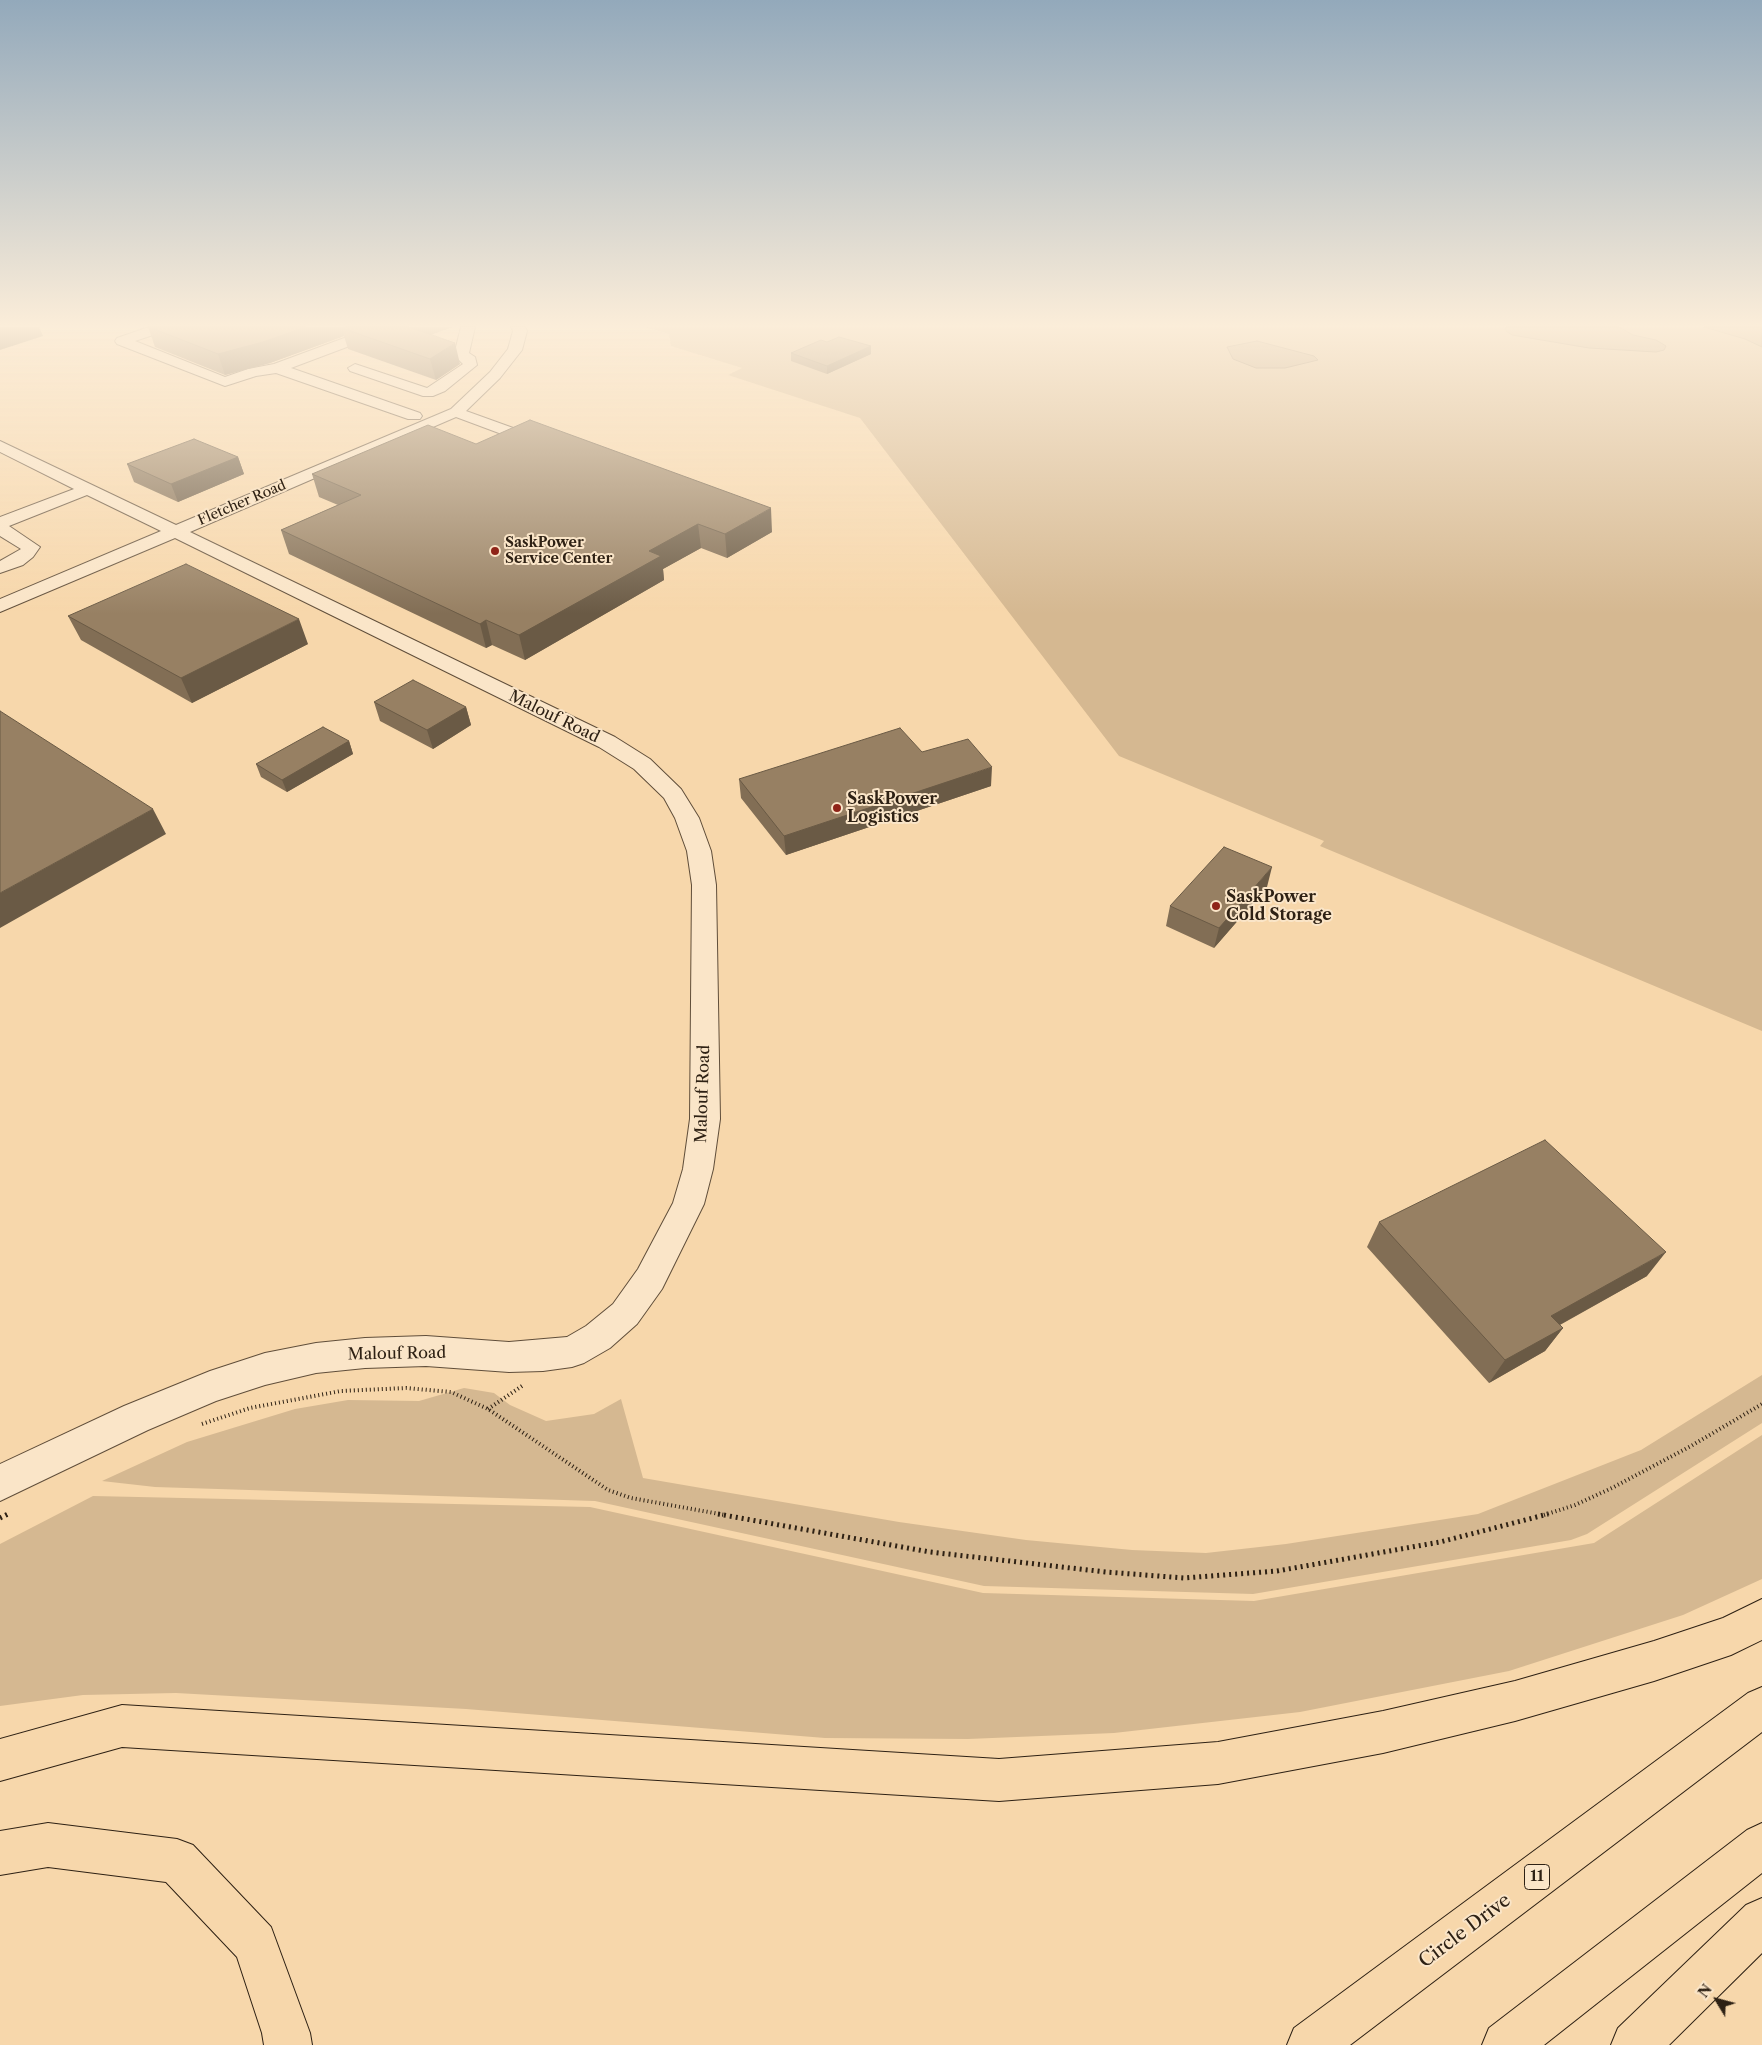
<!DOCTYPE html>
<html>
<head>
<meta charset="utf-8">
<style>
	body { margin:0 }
	#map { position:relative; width:1762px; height:2045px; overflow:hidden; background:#f7d7ab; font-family:"Libre Caslon Text",serif }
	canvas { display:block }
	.north { position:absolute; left:1692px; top:1975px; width:50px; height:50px; -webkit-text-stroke:4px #fae5c8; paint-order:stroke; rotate:307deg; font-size:14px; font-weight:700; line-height:20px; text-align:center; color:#2e2114 }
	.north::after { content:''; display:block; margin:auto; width:18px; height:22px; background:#2e2114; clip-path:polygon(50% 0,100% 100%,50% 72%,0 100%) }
</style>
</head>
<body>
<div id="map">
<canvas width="1762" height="2045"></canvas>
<div class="north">N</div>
</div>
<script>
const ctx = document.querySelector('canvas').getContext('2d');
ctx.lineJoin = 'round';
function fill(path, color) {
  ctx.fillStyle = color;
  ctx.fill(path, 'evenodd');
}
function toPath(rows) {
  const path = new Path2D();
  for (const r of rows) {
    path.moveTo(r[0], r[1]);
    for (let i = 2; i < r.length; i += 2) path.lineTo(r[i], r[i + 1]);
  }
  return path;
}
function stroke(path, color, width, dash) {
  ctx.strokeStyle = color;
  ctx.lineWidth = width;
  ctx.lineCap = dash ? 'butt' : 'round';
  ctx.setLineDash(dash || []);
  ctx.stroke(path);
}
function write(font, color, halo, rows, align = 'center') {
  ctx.font = font + ' "Libre Caslon Text",serif';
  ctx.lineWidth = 4;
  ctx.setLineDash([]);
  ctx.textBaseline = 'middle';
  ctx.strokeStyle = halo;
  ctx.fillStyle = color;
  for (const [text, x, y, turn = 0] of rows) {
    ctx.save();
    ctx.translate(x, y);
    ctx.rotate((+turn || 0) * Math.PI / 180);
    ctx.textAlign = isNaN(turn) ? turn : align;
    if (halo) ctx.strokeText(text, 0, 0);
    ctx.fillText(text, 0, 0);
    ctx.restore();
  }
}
fill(toPath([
	[645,327,1762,327,1762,1031,1320,846,1324,841,1119,756,860,418,728,375,742,368,671,346,669,334],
	[1762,1375,1762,1423,1587,1534,1571,1540,1253,1594,984,1586,595,1501,155,1487,102,1481,187,1442,295,1409,348,1400,419,1401,464,1388,494,1393,510,1405,546,1421,594,1414,621,1399,643,1478,899,1522,1026,1540,1132,1550,1206,1553,1286,1544,1478,1514,1641,1450],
	[1762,1435,1762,1579,1683,1615,1509,1671,1300,1712,1114,1733,968,1739,825,1738,466,1709,176,1693,83,1695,0,1706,0,1544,93,1496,590,1507,983,1593,1254,1601,1594,1543]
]), '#d5b891');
const water = toPath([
	[1506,327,1619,327,1633,335,1656,340,1666,346,1664,350,1656,352,1589,348,1512,335,1506,331,1506,327],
	[1704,327,1762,327,1762,347,1745,339,1704,327],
	[1257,341,1314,356,1318,360,1285,368,1256,368,1233,359,1227,347,1257,341]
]);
fill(water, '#b39978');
stroke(water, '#7e6950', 1);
const minor = toPath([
	[149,327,170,327,168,330,135,341,225,377,248,369,274,364,374,327,394,327,392,330,291,368,420,413,422,416,420,419,408,419,276,373,256,376,225,386,117,344,115,341,117,338,149,327],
	[461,327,475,327,469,353,475,357,477,365,445,391,433,396,423,396,350,371,348,368,355,364,427,388,463,364,454,355,461,327],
	[511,327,525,327,527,331,522,350,500,378,466,411,527,433,529,436,527,439,515,439,456,417,190,532,615,737,650,759,681,789,699,818,711,851,716,885,720,1119,713,1169,704,1204,662,1289,637,1324,610,1348,584,1363,572,1367,543,1371,509,1372,426,1366,365,1368,316,1373,265,1385,216,1401,148,1430,0,1501,0,1464,124,1406,210,1371,265,1353,316,1343,365,1338,426,1336,509,1342,567,1337,586,1326,613,1304,638,1269,673,1203,683,1169,690,1119,692,885,687,851,675,818,664,798,634,769,599,747,175,538,0,612,0,599,161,531,87,495,9,526,40,547,33,557,23,565,0,573,0,561,21,549,0,536,0,517,74,489,0,452,0,441,176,525,451,409,490,372,508,349,513,331,511,327]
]);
const highway = toPath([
	[1762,1599,1762,1640,1731,1655,1654,1681,1515,1721,1383,1753,1218,1784,999,1801,122,1747,0,1781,0,1739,122,1705,999,1759,1218,1742,1383,1711,1515,1681,1654,1641,1723,1618,1762,1599],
	[1762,1687,1762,1732,1350,2045,1287,2045,1294,2028,1748,1693,1762,1687],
	[48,1823,177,1839,193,1845,271,1927,310,2033,312,2045,264,2045,262,2033,237,1957,166,1882,48,1867,0,1875,0,1831,48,1823],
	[1762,1823,1762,1873,1544,2045,1482,2045,1489,2028,1747,1830,1762,1823],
	[1762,1898,1762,1953,1669,2045,1611,2045,1618,2028,1746,1905,1762,1898]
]);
stroke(minor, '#604e3a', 2);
stroke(highway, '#2e2114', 2);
stroke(toPath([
	[488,1409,522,1386],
	[202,1424,250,1408,341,1391,406,1388,451,1392,488,1409,608,1490,631,1498,725,1515],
	[6,1515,8,1514],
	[1544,1515,1575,1505,1612,1488,1691,1446,1762,1404]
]), '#2e2114', 4, [1, 3]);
stroke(toPath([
	[718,1514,930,1552,1106,1572,1184,1578,1277,1571,1440,1542,1548,1514],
	[0,1518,8,1514]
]), '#2e2114', 5, [2, 4]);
fill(minor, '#fae5c8');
fill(highway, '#f7d7ab');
fill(toPath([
	[148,327,452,327,431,335,460,364,436,380,348,349,344,336,270,363,225,375,155,347],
	[871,346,871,354,827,374,791,361,791,353],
	[476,444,772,532,727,558,701,548,663,569,664,580,525,660,492,645,486,648,289,554,281,530,338,505,319,497,312,474],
	[238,457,244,474,178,502,134,482,127,464],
	[68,616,308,644,192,703,81,640],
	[374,702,466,707,471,725,433,749,380,721],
	[349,741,353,754,287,792,261,777,256,764],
	[922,752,991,786,786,855,741,798,739,779],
	[1267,887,1214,948,1166,926,1170,906],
	[1379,1222,1647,1276,1560,1325,1563,1328,1545,1351,1489,1383,1367,1247]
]), '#826e55');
fill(toPath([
	[0,327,39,327,43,336,0,350],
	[306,327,368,327,342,328,344,336,270,363,225,375,218,354],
	[401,327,452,327,405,344],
	[455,343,460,364,436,380,430,359],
	[871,346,871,354,827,374,827,366],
	[238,457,244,474,178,502,171,484],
	[771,508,772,532,727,558,725,534],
	[698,524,701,548,663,569,664,580,525,660,519,635,649,551],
	[299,619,308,644,192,703,181,678],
	[486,620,492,645,486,648,480,624],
	[466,707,471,725,433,749,427,730],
	[349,741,353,754,287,792,282,780],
	[992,767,991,786,786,855,784,836],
	[153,809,166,834,0,928,0,893],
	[1272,867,1267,887,1214,948,1219,928],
	[1666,1252,1647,1276,1534,1339,1551,1316],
	[1563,1328,1545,1351,1489,1383,1505,1360]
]), '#6a5a45');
const building = toPath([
	[149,327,306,327,263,342,218,354,149,327],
	[345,327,409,327,455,343,430,359,342,328,345,327],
	[839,337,871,346,827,366,791,353,821,340,827,342,839,337],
	[530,420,771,508,725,534,698,524,649,551,661,556,519,635,486,620,480,624,281,530,361,495,312,474,428,425,476,444,530,420],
	[194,439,238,457,171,484,127,464,194,439],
	[186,564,299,619,181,678,68,616,186,564],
	[413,680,466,707,427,730,374,702,413,680],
	[0,711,153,809,0,893,0,711],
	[323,727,349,741,282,780,256,764,323,727],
	[900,728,922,752,968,739,992,767,784,836,739,779,900,728],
	[1224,847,1272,867,1219,928,1170,906,1224,847],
	[1545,1140,1666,1252,1551,1316,1563,1328,1505,1360,1379,1222,1545,1140]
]);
fill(building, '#978063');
stroke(building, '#6a5a45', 1);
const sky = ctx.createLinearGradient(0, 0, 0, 614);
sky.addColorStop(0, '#93a9bb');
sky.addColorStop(0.53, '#fbedd9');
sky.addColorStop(1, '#fbedd900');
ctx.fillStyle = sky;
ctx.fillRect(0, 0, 1762, 614);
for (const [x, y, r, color] of [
	[495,551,5,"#8f2418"],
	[837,808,5,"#8f2418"],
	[1216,906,5,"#8f2418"]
]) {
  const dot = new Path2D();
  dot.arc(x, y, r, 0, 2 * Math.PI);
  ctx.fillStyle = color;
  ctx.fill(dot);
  stroke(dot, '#fae5c8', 2);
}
write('14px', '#2e2114', '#fae5c8', [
	["Fletcher Road",242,503,-23]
]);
write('bold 14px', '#2e2114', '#fae5c8', [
	["SaskPower",505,543],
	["Service Center",505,559]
], 'left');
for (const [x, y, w] of [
	[1537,1877,25]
]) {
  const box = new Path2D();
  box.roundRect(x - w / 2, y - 12.5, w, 25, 4);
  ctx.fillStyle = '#fae5c8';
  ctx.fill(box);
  stroke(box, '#2e2114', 1);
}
write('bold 15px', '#2e2114', null, [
	["11",1537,1877]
]);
write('16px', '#2e2114', '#fae5c8', [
	["Malouf Road",554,717,26],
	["Malouf Road",703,1094,-88],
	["Malouf Road",397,1354,-1]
]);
write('bold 16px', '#2e2114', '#fae5c8', [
	["SaskPower",847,799],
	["Logistics",847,817],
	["SaskPower",1226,897],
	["Cold Storage",1226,915]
], 'left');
write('19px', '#2e2114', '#fae5c8', [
	["Circle Drive",1465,1931,-37]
]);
</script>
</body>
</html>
